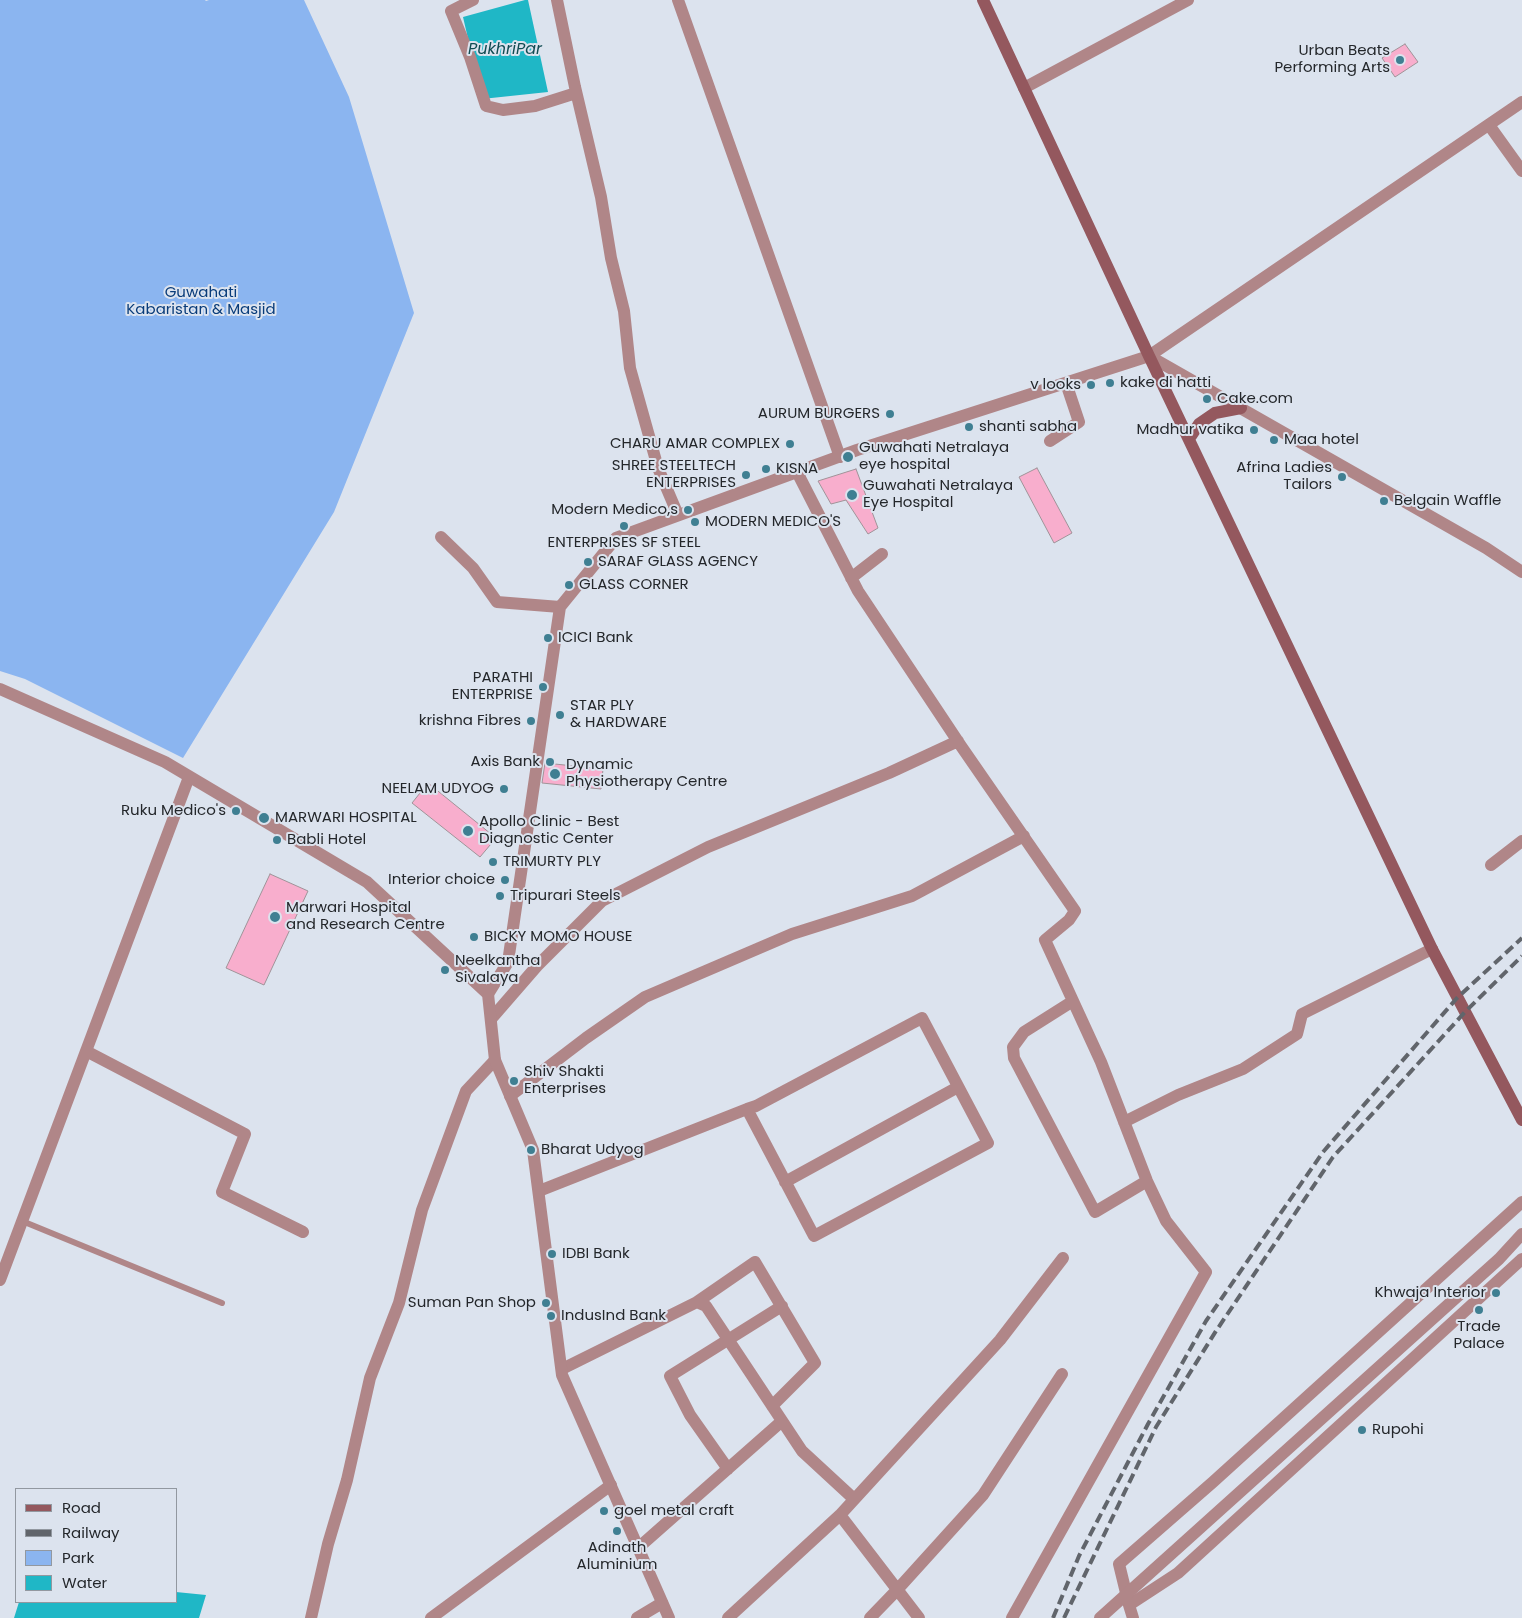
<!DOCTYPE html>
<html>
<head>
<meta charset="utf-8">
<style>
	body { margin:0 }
	#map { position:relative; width:1522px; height:1618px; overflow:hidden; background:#dce3ee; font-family:Poppins,sans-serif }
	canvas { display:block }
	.legend { position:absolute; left:15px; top:1488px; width:162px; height:115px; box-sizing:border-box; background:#dce3ee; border:1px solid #9298a0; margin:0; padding:6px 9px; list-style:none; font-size:15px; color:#24272b }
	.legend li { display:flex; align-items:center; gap:10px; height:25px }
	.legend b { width:25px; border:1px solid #9298a0 }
</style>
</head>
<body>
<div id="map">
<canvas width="1522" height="1618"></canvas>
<ul class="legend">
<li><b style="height:6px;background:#94585e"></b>Road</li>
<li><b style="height:6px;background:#61656b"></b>Railway</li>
<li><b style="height:14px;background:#8bb5f0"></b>Park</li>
<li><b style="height:14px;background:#1fb7c6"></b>Water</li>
</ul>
</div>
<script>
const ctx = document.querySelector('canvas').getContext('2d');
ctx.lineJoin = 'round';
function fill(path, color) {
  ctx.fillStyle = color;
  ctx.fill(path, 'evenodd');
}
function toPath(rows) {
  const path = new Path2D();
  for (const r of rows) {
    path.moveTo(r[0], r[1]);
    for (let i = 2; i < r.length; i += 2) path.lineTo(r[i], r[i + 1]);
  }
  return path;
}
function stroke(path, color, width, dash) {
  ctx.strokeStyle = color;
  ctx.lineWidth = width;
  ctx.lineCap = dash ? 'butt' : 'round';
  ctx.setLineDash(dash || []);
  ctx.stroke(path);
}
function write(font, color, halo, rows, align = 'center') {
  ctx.font = font + ' Poppins,sans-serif';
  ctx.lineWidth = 4;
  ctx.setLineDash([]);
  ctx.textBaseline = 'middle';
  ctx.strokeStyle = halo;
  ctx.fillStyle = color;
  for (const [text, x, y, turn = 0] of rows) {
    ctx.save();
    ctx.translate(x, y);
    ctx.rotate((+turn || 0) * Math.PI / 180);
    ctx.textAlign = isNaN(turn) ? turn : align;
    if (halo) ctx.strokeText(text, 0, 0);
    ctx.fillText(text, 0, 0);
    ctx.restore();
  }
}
fill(toPath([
	[0,0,205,0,206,1,209,0,304,0,349,97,414,313,334,512,183,758,25,679,0,671]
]), '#8bb5f0');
fill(toPath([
	[525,0,528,0,548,92,482,99,463,17],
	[176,1592,206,1595,199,1618,14,1618,19,1602,176,1602]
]), '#1fb7c6');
const building = toPath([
	[1405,44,1418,62,1395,77,1382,58,1405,44],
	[1037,468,1072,533,1054,543,1019,477,1037,468],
	[856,469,878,528,868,534,846,500,831,504,818,481,856,469],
	[545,763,603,769,601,789,542,783,545,763],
	[428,783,496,838,480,857,412,803,428,783],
	[270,874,308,891,264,985,226,968,270,874]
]);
fill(building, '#f8aecd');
stroke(building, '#9f9398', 1);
stroke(toPath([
	[22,1221,222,1303]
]), '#b08688', 6);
stroke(toPath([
	[473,0,451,11,470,57,486,106,503,110,535,106,576,93],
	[557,0,575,87,601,197,611,258,624,311,630,368,658,468,678,515],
	[678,0,840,457],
	[1024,88,1188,0],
	[1489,125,1522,171],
	[1050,441,1079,422,1066,383],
	[797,472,858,591,961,746,1075,911,1069,920,1045,940,1101,1062,1147,1181,1166,1221,1206,1272,1012,1618],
	[441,537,473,568,497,602,560,607],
	[851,578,882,554],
	[1491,865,1522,841],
	[488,994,508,962,560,607,616,538,857,450,1149,356,1522,102],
	[1073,1001,1024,1032,1013,1047,1014,1058,1095,1212,1147,1181],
	[491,1019,537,966,602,901,708,847,889,773,958,741],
	[86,1051,245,1134,222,1192,303,1232],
	[510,1096,586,1038,645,997,792,934,912,896,1024,836],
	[1124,1122,1178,1095,1243,1069,1297,1034,1302,1014,1432,949],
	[785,1182,958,1087],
	[539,1191,747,1109,756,1106,922,1018,988,1143,814,1236,747,1109],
	[0,1280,189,777],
	[697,1302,755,1262,815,1363,772,1406],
	[562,1369,697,1302,706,1306,802,1451,854,1499],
	[728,1469,690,1415,670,1376,782,1306],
	[840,1515,919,1618],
	[638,1548,782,1421],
	[1129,1605,1119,1564,1213,1482,1522,1202],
	[311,1618,328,1544,347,1480,370,1378,399,1303,422,1210,466,1091,495,1060],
	[431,1618,611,1485],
	[637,1618,662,1603],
	[728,1618,840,1515,1000,1340,1063,1258],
	[870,1618,897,1590,983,1495,1062,1374],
	[1133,1618,1129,1605,1178,1573,1522,1259]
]), '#b08688', 12);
stroke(toPath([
	[1149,356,1486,548,1522,572],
	[0,689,165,762,367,882,488,994,495,1060,533,1150,562,1375,669,1618],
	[1100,1618,1499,1259,1522,1234]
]), '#b08688', 12);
stroke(toPath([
	[983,0,1149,356,1432,949,1522,1120],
	[1189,439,1199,424,1215,413,1241,408]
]), '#94585e', 12);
stroke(toPath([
	[1053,1618,1079,1556,1148,1424,1206,1321,1323,1152,1457,998,1522,938],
	[1064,1618,1156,1427,1216,1331,1333,1157,1465,1012,1522,956]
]), '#61656b', 4, [10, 5]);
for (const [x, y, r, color] of [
	[1400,60,5,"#3f7f92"],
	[1110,383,5,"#3f7f92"],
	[1091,385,5,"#3f7f92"],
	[1207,399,5,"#3f7f92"],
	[890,414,5,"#3f7f92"],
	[969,427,5,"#3f7f92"],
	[1254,430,5,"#3f7f92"],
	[1274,440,5,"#3f7f92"],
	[790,444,5,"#3f7f92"],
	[848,457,6,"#3f7f92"],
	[766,469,5,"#3f7f92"],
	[746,475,5,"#3f7f92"],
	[1342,477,5,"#3f7f92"],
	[852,495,6,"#3f7f92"],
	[1384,501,5,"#3f7f92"],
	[688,510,5,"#3f7f92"],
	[695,522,5,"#3f7f92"],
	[624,526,5,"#3f7f92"],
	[588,562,5,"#3f7f92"],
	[569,585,5,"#3f7f92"],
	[548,638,5,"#3f7f92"],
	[543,687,5,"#3f7f92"],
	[560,715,5,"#3f7f92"],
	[531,721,5,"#3f7f92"],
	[550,762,5,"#3f7f92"],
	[555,774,6,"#3f7f92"],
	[504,789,5,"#3f7f92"],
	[236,811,5,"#3f7f92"],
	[264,818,6,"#3f7f92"],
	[468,831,6,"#3f7f92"],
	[277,840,5,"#3f7f92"],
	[493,862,5,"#3f7f92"],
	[505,880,5,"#3f7f92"],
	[500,896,5,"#3f7f92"],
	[275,917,6,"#3f7f92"],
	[474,937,5,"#3f7f92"],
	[445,970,5,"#3f7f92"],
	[514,1081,5,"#3f7f92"],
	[531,1150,5,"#3f7f92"],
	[552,1254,5,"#3f7f92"],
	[1496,1293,5,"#3f7f92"],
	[546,1303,5,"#3f7f92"],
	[1479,1310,5,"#3f7f92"],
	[551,1316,5,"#3f7f92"],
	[1362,1430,5,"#3f7f92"],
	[604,1511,5,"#3f7f92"],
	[617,1531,5,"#3f7f92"]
]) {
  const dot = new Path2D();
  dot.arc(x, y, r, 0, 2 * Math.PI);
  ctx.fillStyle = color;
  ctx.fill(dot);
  stroke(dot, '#dce3ee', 2);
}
write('15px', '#24272b', '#dce3ee', [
	["Urban Beats",1390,51,"right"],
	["Performing Arts",1390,68,"right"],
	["kake di hatti",1120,383],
	["v looks",1081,385,"right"],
	["Cake.com",1217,399],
	["AURUM BURGERS",880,414,"right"],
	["shanti sabha",979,427],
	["Madhur vatika",1244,430,"right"],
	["Maa hotel",1284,440],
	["CHARU AMAR COMPLEX",780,444,"right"],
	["Guwahati Netralaya",859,448],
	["eye hospital",859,465],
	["SHREE STEELTECH",736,466,"right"],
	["ENTERPRISES",736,483,"right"],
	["Afrina Ladies",1332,468,"right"],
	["Tailors",1332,485,"right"],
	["KISNA",776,469],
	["Guwahati Netralaya",863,486],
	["Eye Hospital",863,503],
	["Belgain Waffle",1394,501],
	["Modern Medico,s",678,510,"right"],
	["MODERN MEDICO'S",705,522],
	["ENTERPRISES SF STEEL",624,543,"center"],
	["SARAF GLASS AGENCY",598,562],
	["GLASS CORNER",579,585],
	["ICICI Bank",558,638],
	["PARATHI",533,678,"right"],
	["ENTERPRISE",533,695,"right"],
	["STAR PLY",570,706],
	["& HARDWARE",570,723],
	["krishna Fibres",521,721,"right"],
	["Axis Bank",540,762,"right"],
	["Dynamic",566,765],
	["Physiotherapy Centre",566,782],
	["NEELAM UDYOG",494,789,"right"],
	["Ruku Medico's",226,811,"right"],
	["MARWARI HOSPITAL",275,818],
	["Apollo Clinic - Best",479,822],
	["Diagnostic Center",479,839],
	["Babli Hotel",287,840],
	["TRIMURTY PLY",503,862],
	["Interior choice",495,880,"right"],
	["Tripurari Steels",510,896],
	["Marwari Hospital",286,908],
	["and Research Centre",286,925],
	["BICKY MOMO HOUSE",484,937],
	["Neelkantha",455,961],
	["Sivalaya",455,978],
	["Shiv Shakti",524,1072],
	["Enterprises",524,1089],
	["Bharat Udyog",541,1150],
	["IDBI Bank",562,1254],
	["Khwaja Interior",1486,1293,"right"],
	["Suman Pan Shop",536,1303,"right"],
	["IndusInd Bank",561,1316],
	["Trade",1479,1327,"center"],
	["Palace",1479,1344,"center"],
	["Rupohi",1372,1430],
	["goel metal craft",614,1511],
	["Adinath",617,1548,"center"],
	["Aluminium",617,1565,"center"]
], 'left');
write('15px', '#093c7a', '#dce3ee', [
	["Guwahati",201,293],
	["Kabaristan & Masjid",201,310]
]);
write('italic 16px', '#114c53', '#dce3ee', [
	["PukhriPar",505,50]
]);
</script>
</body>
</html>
